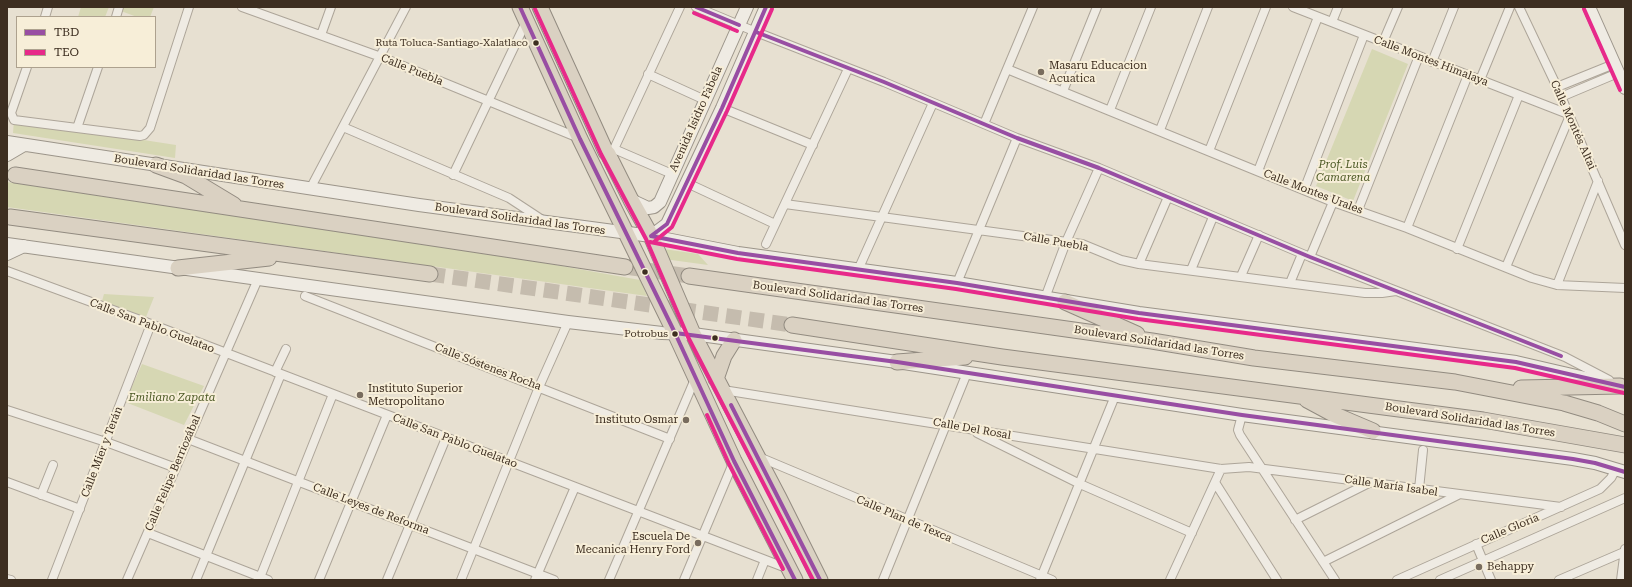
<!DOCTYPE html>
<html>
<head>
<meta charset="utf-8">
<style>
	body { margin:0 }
	#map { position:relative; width:1632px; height:587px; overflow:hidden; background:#e7e0d1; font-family:"Roboto Serif",serif }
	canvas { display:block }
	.frame { position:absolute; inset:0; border:8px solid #3d2e20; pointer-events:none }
	.legend { position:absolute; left:16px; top:16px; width:140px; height:52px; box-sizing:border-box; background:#f7eed8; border:1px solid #ada18e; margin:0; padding:5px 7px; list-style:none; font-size:12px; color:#3d2e20 }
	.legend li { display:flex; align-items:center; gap:8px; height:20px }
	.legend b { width:20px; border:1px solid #ada18e }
</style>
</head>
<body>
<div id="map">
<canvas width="1632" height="587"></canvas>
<div class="frame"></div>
<ul class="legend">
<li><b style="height:5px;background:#984ea3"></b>TBD</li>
<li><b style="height:5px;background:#e7298a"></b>TEO</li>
</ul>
</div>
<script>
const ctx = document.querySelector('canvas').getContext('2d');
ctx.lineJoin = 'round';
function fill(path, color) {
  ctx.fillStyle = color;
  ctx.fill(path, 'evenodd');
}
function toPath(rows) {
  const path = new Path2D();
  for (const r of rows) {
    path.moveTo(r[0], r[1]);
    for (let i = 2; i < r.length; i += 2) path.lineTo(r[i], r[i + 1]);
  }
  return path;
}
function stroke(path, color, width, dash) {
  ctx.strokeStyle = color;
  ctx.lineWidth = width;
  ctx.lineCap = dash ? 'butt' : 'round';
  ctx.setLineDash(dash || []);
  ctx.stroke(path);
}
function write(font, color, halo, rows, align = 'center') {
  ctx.font = font + ' "Roboto Serif",serif';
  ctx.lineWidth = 4;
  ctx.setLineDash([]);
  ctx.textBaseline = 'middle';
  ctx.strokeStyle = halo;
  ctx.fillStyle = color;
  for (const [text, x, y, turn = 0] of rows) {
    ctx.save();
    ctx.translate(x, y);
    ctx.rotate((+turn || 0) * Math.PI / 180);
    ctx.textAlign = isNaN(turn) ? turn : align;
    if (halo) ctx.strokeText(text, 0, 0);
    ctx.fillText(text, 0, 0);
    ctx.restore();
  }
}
fill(toPath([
	[81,7,109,7,105,17,78,17],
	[123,7,154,7,150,17,137,17,121,11],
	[1372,49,1408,64,1353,201,1316,186],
	[14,120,176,145,175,158,13,133],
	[7,182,539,262,640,280,647,296,7,207],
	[664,249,698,254,708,265,664,259],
	[104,294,137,296,154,297,146,317,102,301],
	[142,364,204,386,184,425,125,402]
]), '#d6d7b3');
stroke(toPath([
	[625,267,689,276],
	[430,274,792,325]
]), '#c5bcae', 15, [15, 8]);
const street = toPath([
	[242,7,381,57,579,138],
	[696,7,756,32,884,82,1017,138,1099,168,1310,257,1565,357,1609,380],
	[1293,7,1568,114],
	[1519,7,1557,87,1625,245],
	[45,17,48,7],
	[116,17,119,7],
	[1332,22,1338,7],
	[321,35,331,7],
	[1383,42,1398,7],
	[1432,62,1454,7],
	[27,67,11,113,14,120,140,136,144,135,150,128,189,7],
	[1007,69,1333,202,1407,228,1532,278,1557,285,1625,288],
	[648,74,705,100],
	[1480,80,1510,7],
	[1557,87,1614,64],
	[1063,91,1097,7],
	[1561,97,1618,73],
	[722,108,813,145],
	[1110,110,1151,7],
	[984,124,1033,7],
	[343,127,509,198,544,221],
	[77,128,98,67],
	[1160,130,1208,7],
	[1209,151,1266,7],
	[1258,171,1318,17],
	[672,174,614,149,680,7],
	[453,175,526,22],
	[687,183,775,224],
	[310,189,406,7],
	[1304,190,1364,35],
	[785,204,1082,244,1121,260,1139,264,1365,293,1382,293,1396,291],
	[1358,210,1419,56],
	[1407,228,1468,75],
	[766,244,848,69],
	[1457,249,1519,95],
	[1310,257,1333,202],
	[1139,264,1168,197],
	[1506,267,1569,118],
	[858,270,933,103],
	[1191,270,1213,217],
	[7,271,151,324,789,569],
	[1241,276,1259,235],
	[957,283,1017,138],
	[1290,283,1302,254],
	[1557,285,1598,181],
	[305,296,670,439],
	[1045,298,1066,242,1099,168],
	[275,372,286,349],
	[723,390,1221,469,1249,467,1561,507],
	[7,410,106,442,176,468],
	[1242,415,1238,430,1240,435,1335,580],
	[977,433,1080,484,1192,533],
	[188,439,554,580],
	[759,457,1052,580],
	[7,482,80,509],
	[1216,484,1277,580],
	[1419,489,1423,450],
	[41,495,53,465],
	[1295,520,1369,483],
	[148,533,268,580],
	[1476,544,1491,580],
	[1323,562,1458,495],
	[7,579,11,580],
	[52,580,151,324],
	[127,580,258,279],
	[196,580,281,374],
	[259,580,333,394],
	[319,580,387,415],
	[387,580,446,438],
	[461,580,539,387,568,322],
	[535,580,575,487],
	[609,580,695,379],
	[684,580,734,461],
	[757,580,765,560],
	[883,580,967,373],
	[1040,580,1115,396],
	[1170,580,1221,469],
	[1397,580,1600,489,1611,478,1616,469],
	[1440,580,1625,498],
	[1559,580,1624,552],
	[1621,580,1625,549]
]);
const secondary = toPath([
	[1589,7,1625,88],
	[7,142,419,205,651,236,738,253,957,283,1139,313,1516,362,1607,383],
	[7,155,24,145],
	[631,200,648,208,654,207,660,202,747,7],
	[651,236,667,224,722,108,766,7],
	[7,244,568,322,662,333,693,334,897,362,1242,415,1573,459,1595,463,1625,472],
	[7,254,24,246]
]);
const highway = toPath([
	[520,7,580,139,675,333,734,461,795,580],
	[540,7,606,152,608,154,631,200,651,236,693,334,779,498,820,580],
	[156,165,186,176,234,205],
	[15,175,625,267],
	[10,217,430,274],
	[178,268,269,258],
	[689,276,1152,341,1254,358,1455,382,1564,403,1598,413,1625,424],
	[1065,302,1137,334],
	[792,325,1002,357,1483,420,1625,445],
	[897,362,965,357],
	[716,379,724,356,734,340],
	[1521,388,1620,386],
	[1307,400,1333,414,1373,431]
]);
stroke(street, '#ada599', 10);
stroke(secondary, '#9c958a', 14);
stroke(highway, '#928b80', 17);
stroke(street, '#efebe3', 8);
stroke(secondary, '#efebe3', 12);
stroke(highway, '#dad1c2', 15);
stroke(toPath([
	[520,7,580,139,675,333,734,461,795,580],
	[696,7,739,25],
	[756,32,884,82,1017,138,1099,168,1310,257,1561,356],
	[651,236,738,253,957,283,1139,313,1516,362,1625,387],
	[651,236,667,224,722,108,766,7],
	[675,333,897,362,1242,415,1573,459,1595,463,1625,472],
	[731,405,820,580]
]), '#984ea3', 4);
stroke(toPath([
	[535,9,601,154,646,239,688,337,813,580],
	[1584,9,1620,90],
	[694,13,737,31],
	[655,241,672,227,727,111,772,9],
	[650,242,737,259,956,289,1138,319,1515,368,1624,393],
	[707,415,729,464,783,569]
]), '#e7298a', 4);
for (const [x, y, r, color] of [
	[536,43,3.5,"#3d2e20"],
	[1041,72,4,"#786c5e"],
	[645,272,3.5,"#3d2e20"],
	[675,334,3.5,"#3d2e20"],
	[715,338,3.5,"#3d2e20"],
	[360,395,4,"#786c5e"],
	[686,420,4,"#786c5e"],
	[698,543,4,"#786c5e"],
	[1479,567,4,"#786c5e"]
]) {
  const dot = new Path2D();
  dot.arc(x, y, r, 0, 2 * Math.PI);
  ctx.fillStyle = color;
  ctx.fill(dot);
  stroke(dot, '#f7eed8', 1.5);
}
write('10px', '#3d2e20', '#f7eed8', [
	["Ruta Toluca-Santiago-Xalatlaco",528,43],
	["Potrobus",668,334]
], 'right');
write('11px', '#3d2e20', '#f7eed8', [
	["Calle Montes Himalaya",1431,61,21],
	["Calle Puebla",412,70,22],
	["Avenida Isidro Fabela",696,119,-66],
	["Calle Montés Altai",1573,125,66],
	["Boulevard Solidaridad las Torres",199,172,9],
	["Calle Montes Urales",1313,192,21],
	["Boulevard Solidaridad las Torres",520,219,8],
	["Calle Puebla",1056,242,10],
	["Boulevard Solidaridad las Torres",838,297,8],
	["Calle San Pablo Guelatao",152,326,21],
	["Boulevard Solidaridad las Torres",1159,343,9],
	["Calle Sóstenes Rocha",488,367,21],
	["Boulevard Solidaridad las Torres",1470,420,9],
	["Calle Del Rosal",972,429,10],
	["Calle San Pablo Guelatao",455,441,21],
	["Calle Mier y Terán",102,452,-69],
	["Calle Felipe Berriozábal",173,473,-67],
	["Calle María Isabel",1391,486,8],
	["Calle Leyes de Reforma",371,509,21],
	["Calle Plan de Texca",904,519,23],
	["Calle Gloria",1510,529,-23]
]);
write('11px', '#3d2e20', '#f7eed8', [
	["Masaru Educacion",1049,66],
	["Acuatica",1049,79],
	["Instituto Superior",368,389],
	["Metropolitano",368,402],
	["Instituto Osmar",678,420,"right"],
	["Escuela De",690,537,"right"],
	["Mecanica Henry Ford",690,550,"right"],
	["Behappy",1487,567]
], 'left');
write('italic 11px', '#4d5a26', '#f7eed8', [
	["Prof. Luis",1343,165],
	["Camarena",1343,178],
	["Emiliano Zapata",172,398]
]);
</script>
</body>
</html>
